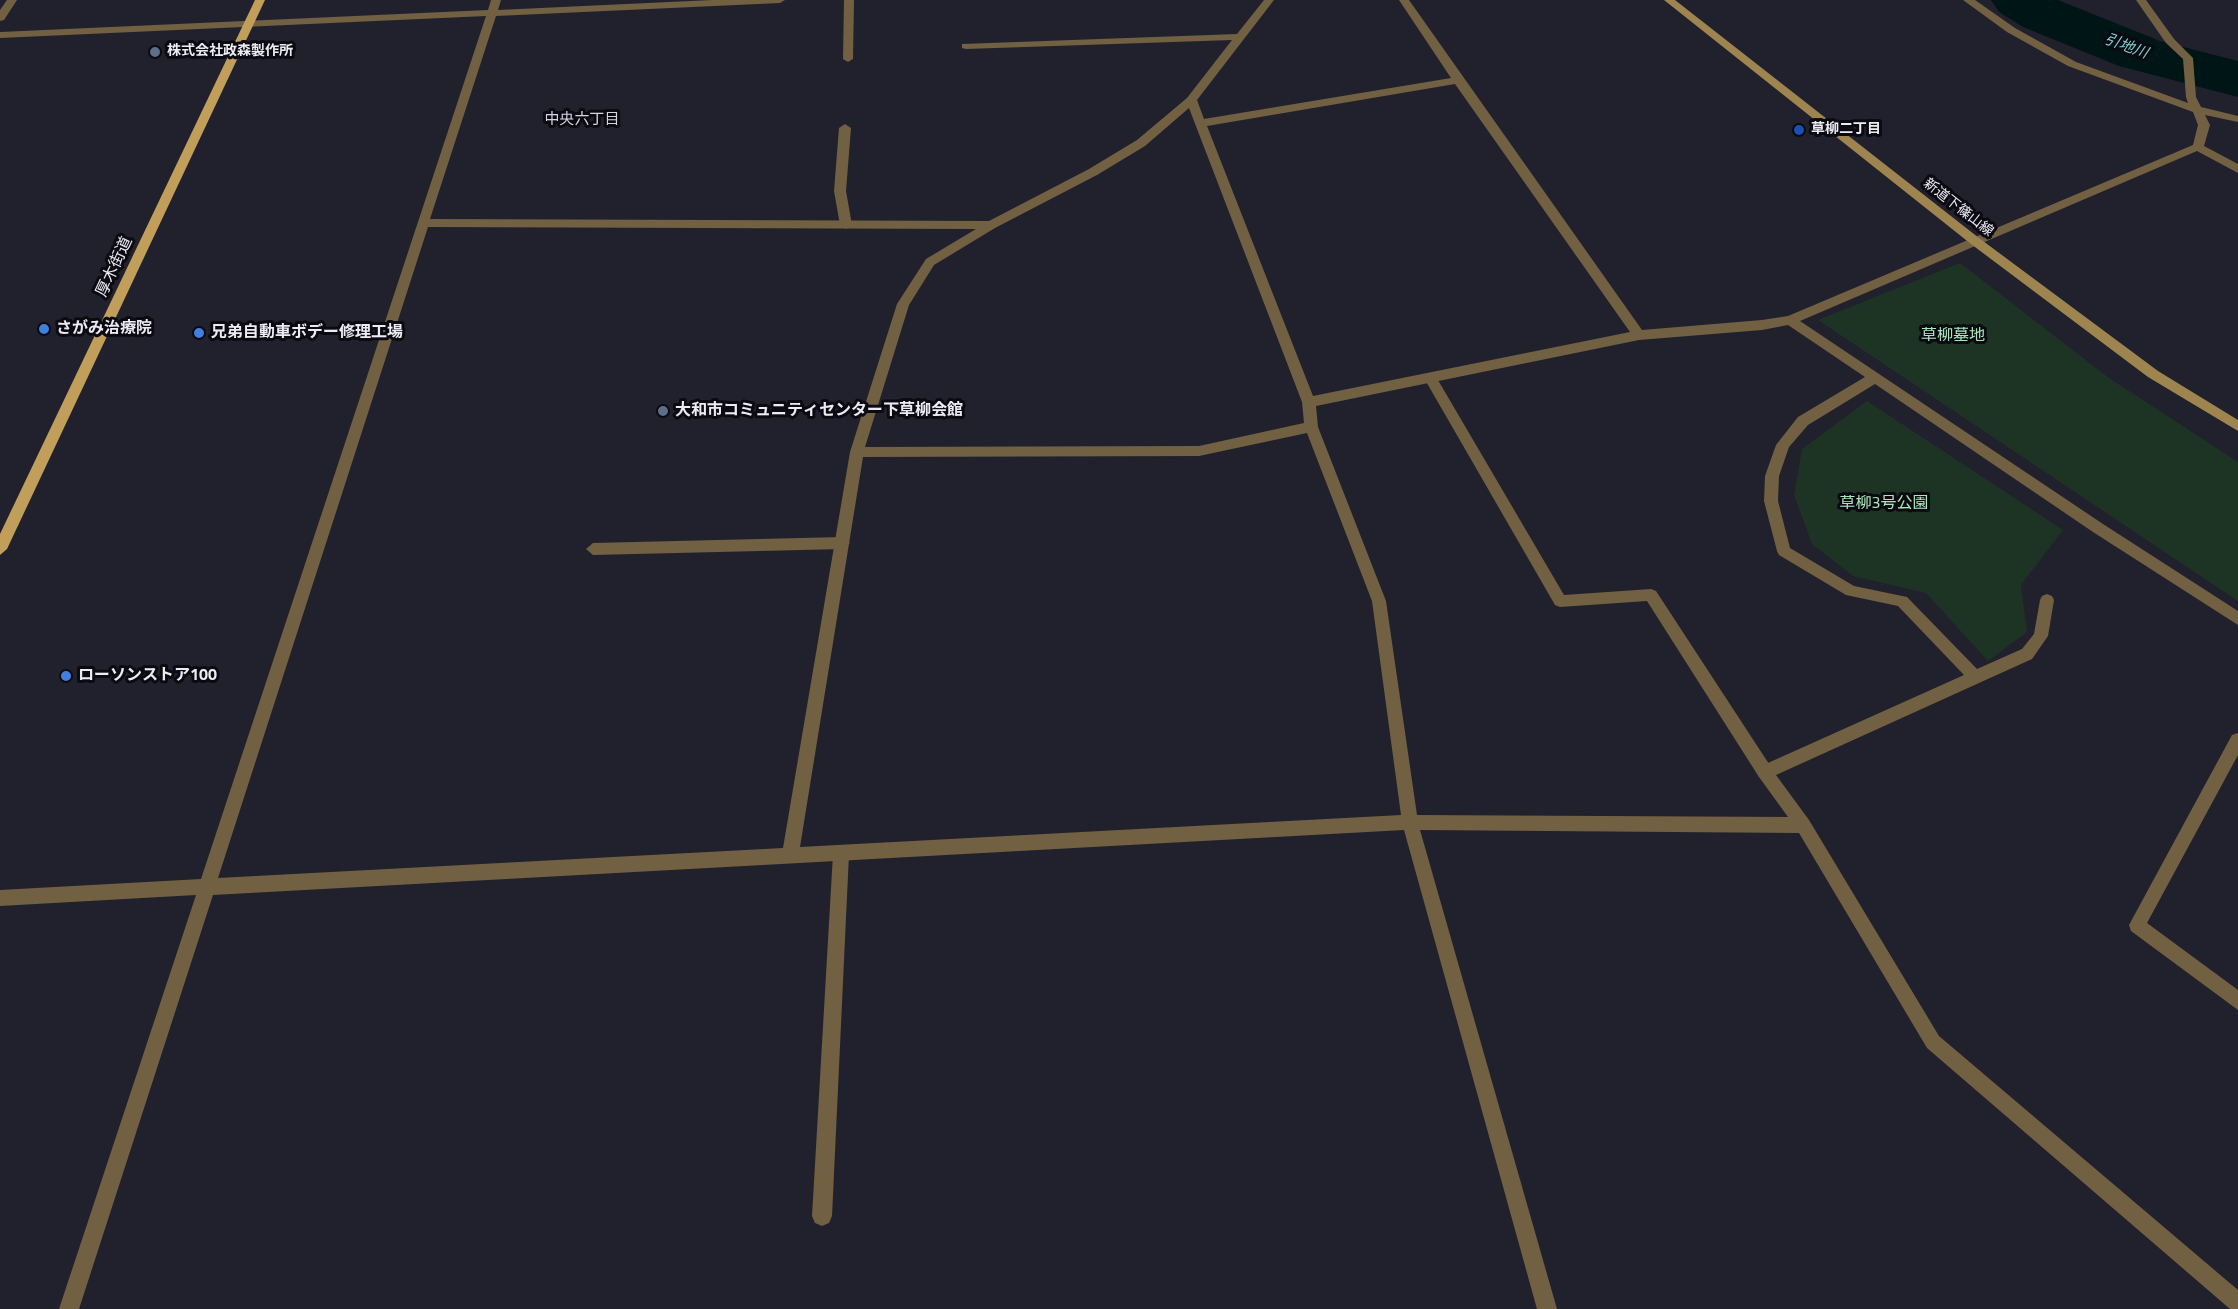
<!DOCTYPE html>
<html>
<head>
<meta charset="utf-8">
<style>
	body { margin:0 }
	canvas { display:block; background:#21202d }
</style>
</head>
<body>
<canvas width="2238" height="1309"></canvas>
<script>
const ctx = document.querySelector('canvas').getContext('2d');
ctx.lineJoin = 'round';
function fill(path, color) {
  ctx.fillStyle = color;
  ctx.fill(path, 'evenodd');
}
function toPath(rows) {
  const path = new Path2D();
  for (const r of rows) {
    path.moveTo(r[0], r[1]);
    for (let i = 2; i < r.length; i += 2) path.lineTo(r[i], r[i + 1]);
  }
  return path;
}
function stroke(path, color, width, dash) {
  ctx.strokeStyle = color;
  ctx.lineWidth = width;
  ctx.lineCap = dash ? 'butt' : 'round';
  ctx.setLineDash(dash || []);
  ctx.stroke(path);
}
function write(font, color, halo, rows, align = 'center') {
  ctx.font = font + ' "Titillium Web","Noto Sans JP",sans-serif';
  ctx.lineWidth = 6;
  ctx.setLineDash([]);
  ctx.textBaseline = 'middle';
  ctx.strokeStyle = halo;
  ctx.fillStyle = color;
  for (const [text, x, y, turn = 0] of rows) {
    ctx.save();
    ctx.translate(x, y);
    ctx.rotate((+turn || 0) * Math.PI / 180);
    ctx.textAlign = isNaN(turn) ? turn : align;
    if (halo) ctx.strokeText(text, 0, 0);
    ctx.fillText(text, 0, 0);
    ctx.restore();
  }
}
fill(toPath([
	[1960,263,2109,378,2238,462,2238,601,1818,320],
	[1867,401,2063,530,2021,585,2027,632,1988,661,1926,593,1853,576,1812,544,1794,495,1802,449]
]), '#1d3324');
fill(toPath([
	[1991,0,2058,0,2160,41,2238,61,2238,97,2119,66,2023,27,1999,12,1991,0]
]), '#001515');
fill(toPath([
	[844,0,854,0,853,59,848,62,843,59,844,0],
	[845,124,851,128,846,191,852,225,846,229,840,225,834,191,839,128,845,124],
	[1430,373,1435,375,1564,595,1651,589,1656,591,1771,767,1773,772,1771,777,1765,779,1759,777,1647,601,1560,607,1555,605,1424,378,1430,373],
	[843,537,850,543,843,549,593,555,586,549,593,543,843,537],
	[841,846,847,849,849,854,832,1216,829,1223,822,1226,815,1223,812,1216,833,854,835,849,841,846]
]), '#716041');
fill(toPath([
	[7,0,17,0,4,20,0,21,0,10,7,0],
	[491,0,501,0,498,10,712,0,785,0,780,3,496,16,430,219,989,221,1089,169,1137,140,1187,98,1232,40,966,49,962,48,962,44,1237,34,1264,0,1274,0,1197,100,1204,119,1451,78,1399,0,1409,0,1642,330,1762,320,1788,316,2193,145,2198,125,2193,112,2068,66,2007,32,1963,0,1975,0,2015,28,2076,62,2188,103,2186,97,2183,59,2166,43,2136,0,2146,0,2174,39,2193,58,2196,97,2201,107,2238,116,2238,122,2205,115,2210,125,2204,146,2238,164,2238,173,2197,151,1800,321,2103,524,2238,611,2238,625,2093,532,1875,384,1808,425,1789,447,1779,476,1778,501,1790,548,1854,586,1907,597,1977,669,2022,649,2034,634,2040,600,2042,596,2047,594,2052,596,2054,600,2048,636,2032,659,1776,775,1809,820,1939,1036,2238,1290,2238,1309,2230,1309,1927,1048,1799,833,1420,830,1557,1309,1537,1309,1404,830,213,895,79,1309,59,1309,196,895,0,906,0,890,201,879,486,16,0,38,0,32,488,10,491,0],
	[1455,84,1630,332,1313,396,1207,126,1455,84],
	[1189,108,1302,402,1304,423,1199,446,865,447,909,305,934,265,995,228,1097,175,1145,146,1189,108],
	[428,227,976,229,926,259,897,304,850,452,783,848,218,878,428,227],
	[1788,325,1865,377,1798,417,1776,445,1765,476,1764,501,1777,551,1779,555,1846,595,1898,606,1964,675,1759,767,1757,772,1759,777,1788,817,1417,815,1386,601,1318,427,1316,406,1639,340,1762,330,1788,325],
	[1307,433,1372,601,1401,815,800,847,863,457,1199,456,1307,433],
	[2238,733,2238,755,2147,923,2238,990,2238,1010,2131,931,2129,925,2232,735,2238,733]
]), '#716041');
fill(toPath([
	[1664,0,1675,0,1979,238,2158,371,2238,420,2238,431,2148,377,1971,244,1664,0]
]), '#9e844f');
fill(toPath([
	[255,0,265,0,7,549,0,555,0,534,255,0]
]), '#c19f5a');
for (const [x, y, r, color] of [
	[155,52,6,"#5c6f8a"],
	[1799,130,6,"#1a4fb4"],
	[44,329,6,"#3f7fe0"],
	[199,333,6,"#3f7fe0"],
	[663,411,6,"#5c6f8a"],
	[66,676,6,"#3f7fe0"]
]) {
  const dot = new Path2D();
  dot.arc(x, y, r, 0, 2 * Math.PI);
  ctx.fillStyle = color;
  ctx.fill(dot);
  stroke(dot, '#0b0a10', 2);
}
write('bold 14px', '#ecebf4', '#0b0a10', [
	["株式会社政森製作所",167,52],
	["草柳二丁目",1811,130]
], 'left');
write('14px', '#ecebf4', '#0b0a10', [
	["新道下篠山線",1958,208,38]
]);
write('italic 15px', '#7cd2d3', '#0b0a10', [
	["引地川",2126,47,20]
]);
write('15px', '#d5d4e6', '#0b0a10', [
	["中央六丁目",582,120]
]);
write('16px', '#ecebf4', '#0b0a10', [
	["厚木街道",115,267,-65]
]);
write('bold 16px', '#ecebf4', '#0b0a10', [
	["さがみ治療院",56,329],
	["兄弟自動車ボデー修理工場",211,333],
	["大和市コミュニティセンター下草柳会館",675,411],
	["ローソンストア100",78,676]
], 'left');
write('16px', '#abe7be', '#0b0a10', [
	["草柳墓地",1953,336],
	["草柳3号公園",1884,504]
]);
</script>
</body>
</html>
